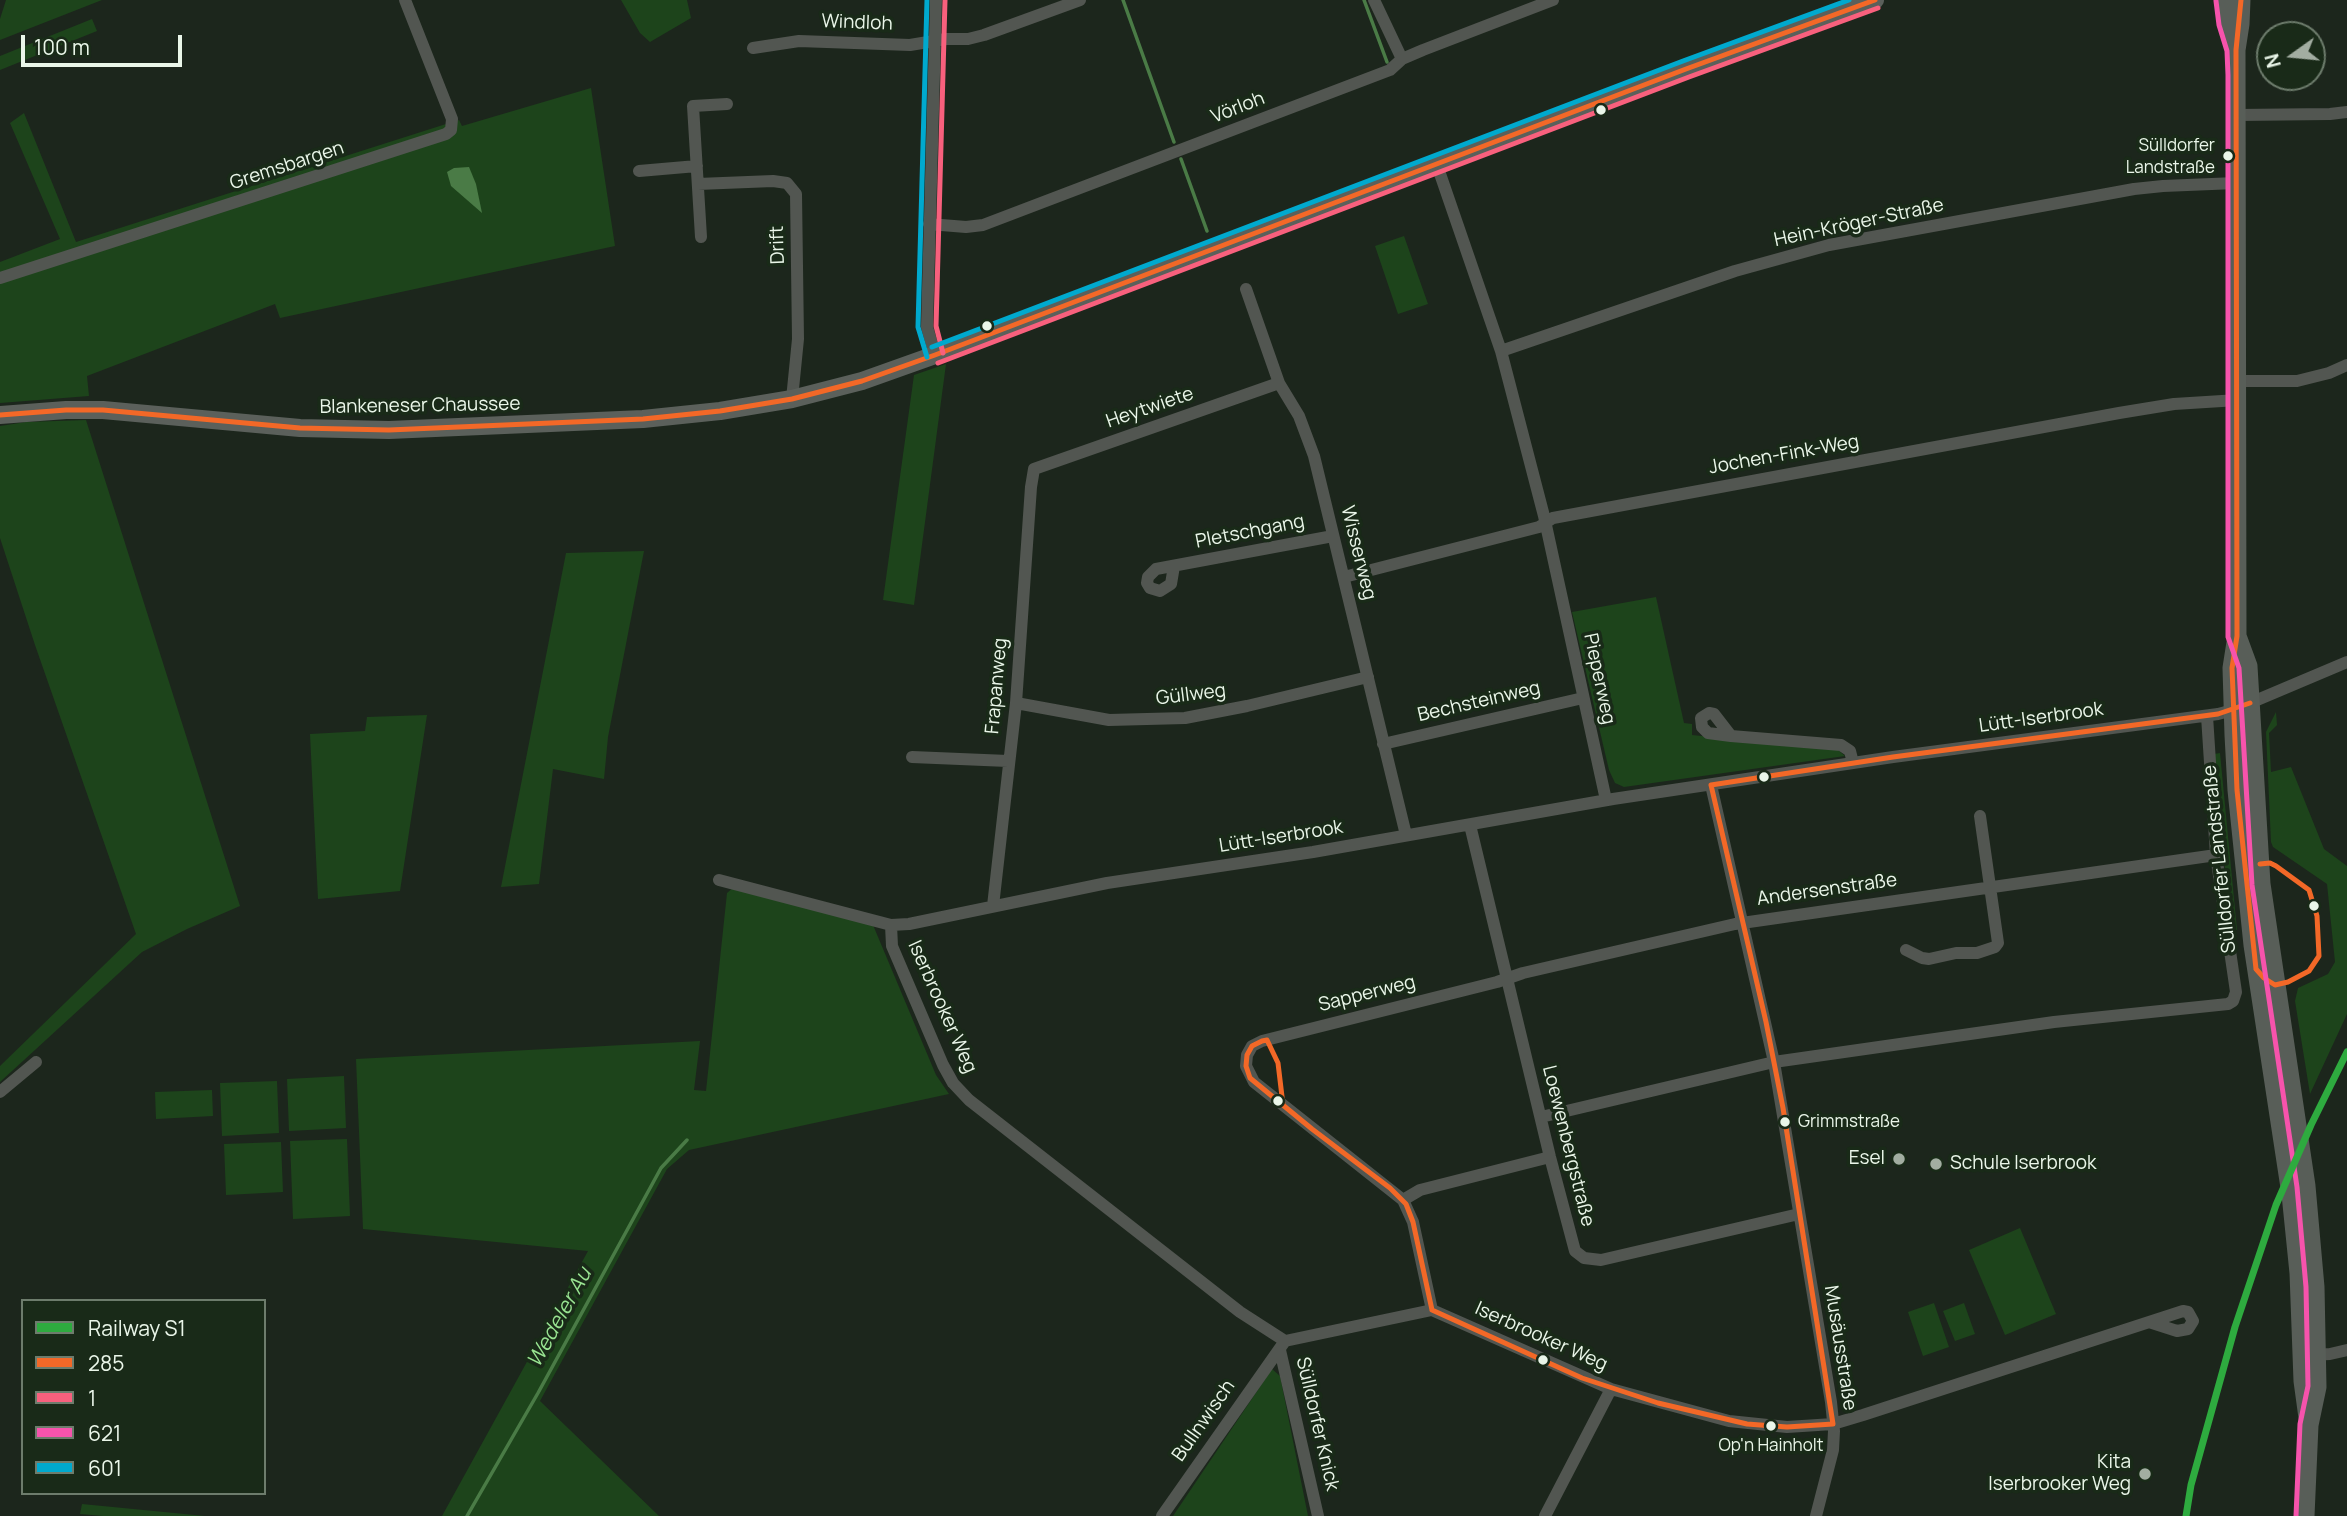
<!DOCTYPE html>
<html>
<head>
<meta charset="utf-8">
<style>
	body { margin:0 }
	#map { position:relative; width:2347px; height:1516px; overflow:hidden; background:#1c261c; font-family:Manrope,sans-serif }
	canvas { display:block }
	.legend { position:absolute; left:21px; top:1299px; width:245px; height:196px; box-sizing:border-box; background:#192a18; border:2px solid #6d7c6c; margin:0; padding:9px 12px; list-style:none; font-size:21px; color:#eaf6e9 }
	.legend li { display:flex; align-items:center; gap:14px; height:35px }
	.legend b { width:35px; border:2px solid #6d7c6c }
	.north { position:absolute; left:2256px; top:21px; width:70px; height:70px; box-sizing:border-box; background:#192a18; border:2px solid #6d7c6c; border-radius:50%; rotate:255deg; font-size:19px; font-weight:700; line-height:28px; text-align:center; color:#eaf6e9 }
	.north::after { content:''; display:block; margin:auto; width:24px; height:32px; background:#a2ada1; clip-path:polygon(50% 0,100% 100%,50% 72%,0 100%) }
	.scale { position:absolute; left:21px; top:35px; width:161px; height:32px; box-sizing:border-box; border:4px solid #eaf6e9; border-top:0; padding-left:9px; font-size:21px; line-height:24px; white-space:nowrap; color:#eaf6e9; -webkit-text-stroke:5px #192a18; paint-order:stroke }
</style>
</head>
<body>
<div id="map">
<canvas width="2347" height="1516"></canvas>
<ul class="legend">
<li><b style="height:9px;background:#2eab3f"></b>Railway S1</li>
<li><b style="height:9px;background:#f36827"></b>285</li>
<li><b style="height:9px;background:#f8607d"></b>1</li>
<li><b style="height:9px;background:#f653ac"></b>621</li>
<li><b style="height:9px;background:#00a9ce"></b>601</li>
</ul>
<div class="north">N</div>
<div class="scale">100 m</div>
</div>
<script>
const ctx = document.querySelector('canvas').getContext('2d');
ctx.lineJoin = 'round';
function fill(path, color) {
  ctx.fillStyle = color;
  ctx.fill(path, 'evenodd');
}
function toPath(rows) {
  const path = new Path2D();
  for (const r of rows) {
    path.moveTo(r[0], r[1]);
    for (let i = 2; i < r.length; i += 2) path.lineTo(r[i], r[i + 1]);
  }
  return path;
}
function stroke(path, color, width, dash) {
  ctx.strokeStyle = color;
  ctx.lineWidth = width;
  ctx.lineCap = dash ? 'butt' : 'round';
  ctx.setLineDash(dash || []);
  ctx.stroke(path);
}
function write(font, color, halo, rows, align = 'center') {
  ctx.font = font + ' Manrope,sans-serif';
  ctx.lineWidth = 7;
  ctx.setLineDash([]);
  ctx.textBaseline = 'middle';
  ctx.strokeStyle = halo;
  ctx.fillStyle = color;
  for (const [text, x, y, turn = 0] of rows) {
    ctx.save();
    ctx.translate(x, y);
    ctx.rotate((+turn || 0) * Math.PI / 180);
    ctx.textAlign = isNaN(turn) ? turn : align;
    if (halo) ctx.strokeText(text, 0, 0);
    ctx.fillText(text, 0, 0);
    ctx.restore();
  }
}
fill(toPath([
	[6,0,102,0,0,40,0,19],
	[621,0,687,0,691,18,650,42,640,33],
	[92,19,97,31,0,70,0,56],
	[591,88,615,246,280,318,275,304,87,376,89,396,0,403,0,262,60,239,10,123,24,113,76,242,446,124,459,120,462,126],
	[1404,236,1428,304,1398,314,1375,246],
	[946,364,914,605,883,600,914,375],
	[86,420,240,906,187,929,142,952,0,1082,0,1066,136,934,35,645,0,538,0,426,26,422],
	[644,551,608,737,604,779,553,769,539,884,501,887,566,553],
	[1656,597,1684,723,1692,724,1692,735,1838,750,1845,756,1624,787,1615,783,1609,770,1572,612],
	[2276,712,2277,725,2269,733,2271,772,2291,767,2324,849,2347,866,2347,1014,2310,1094,2295,1001,2298,988,2328,974,2335,962,2327,884,2273,847,2271,842,2266,732],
	[427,715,400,891,318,899,310,734,365,731,367,717],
	[2220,753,2237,930,2233,931,2218,814,2214,754],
	[735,886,873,925,936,1075,949,1094,689,1150,667,1169,540,1401,659,1516,442,1516,588,1251,363,1229,356,1059,700,1041,694,1090,706,1091,727,893],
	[344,1076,346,1128,289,1131,287,1079],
	[277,1081,279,1133,222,1136,220,1083],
	[212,1090,213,1116,156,1119,155,1092],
	[347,1139,350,1216,293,1219,290,1141],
	[281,1142,283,1192,226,1195,224,1144],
	[2020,1228,2056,1314,2005,1335,1969,1250],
	[1934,1303,1949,1347,1923,1356,1908,1312],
	[1964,1303,1975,1334,1955,1341,1943,1311],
	[1272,1369,1280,1376,1308,1516,1173,1516],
	[82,1504,205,1516,103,1516,80,1514]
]), '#1d441b');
fill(toPath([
	[469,167,476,184,482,213,451,186,447,172,454,168]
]), '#4a7b46');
stroke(toPath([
	[1123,0,1174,142],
	[1364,0,1387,62],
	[1181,159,1207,231],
	[467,1516,538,1393,661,1168,687,1140]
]), '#4a7b46', 3.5);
stroke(toPath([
	[1374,0,1402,59],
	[753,48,799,41,910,45,946,39,968,39,984,35,1080,0],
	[2237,115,2330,114,2347,112],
	[1437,165,1501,351,1544,516,1606,800],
	[639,171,697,166],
	[698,184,773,181,787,183,796,194,798,339,792,399],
	[929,224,966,227,983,225,1390,70,1402,59,1423,50,1553,0],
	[701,237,693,106,727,104],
	[0,278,446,134,451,130,452,119,405,0],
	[1246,289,1279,383,1299,416,1314,456,1406,835],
	[1501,351,1735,271,1829,245,2134,189,2163,186,2236,183],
	[935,355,927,327,936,0],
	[2238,381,2297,381,2329,373,2347,365],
	[1174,566,1171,584,1160,591,1150,588,1147,583,1148,577,1156,569,1333,536],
	[1344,577,1539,527,1553,518,2119,413,2174,404,2238,400],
	[1016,703,1109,720,1185,718,1247,706,1368,677],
	[2250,703,2347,662],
	[1731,736,1714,714,1709,713,1701,718,1702,727,1708,733,1731,736,1841,745,1850,751,1853,763],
	[1383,744,1583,698],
	[912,757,1008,761],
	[1711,785,1774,1062,1831,1402,1834,1431,1833,1450,1816,1516],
	[1470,825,1550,1157,1575,1251,1584,1258,1601,1260,1799,1214],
	[719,880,891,925,909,924,1107,883,1313,852,1613,799,1893,757,2218,714,2233,710],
	[993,906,1016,703,1031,487,1034,469,1279,383],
	[891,925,892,946,943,1065,953,1083,969,1100,1240,1312,1285,1341,1432,1310,1611,1389,1729,1421,1787,1427,1833,1424,1863,1415,2183,1311,2188,1312,2193,1321,2188,1329,2177,1331,2149,1322],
	[1906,950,1922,958,1929,959,1956,953,1977,953,1995,947,1998,943,1980,816],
	[0,1092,36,1062],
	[1541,1117,1774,1062,2054,1022,2228,1004,2233,1001,2236,992,2216,855,2207,716],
	[1403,1200,1420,1190,1550,1157],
	[1432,1310,1413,1222,1403,1200,1254,1082,1246,1066,1247,1055,1252,1046,1262,1041,1497,982,1523,973,1735,924,2216,855],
	[1280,1350,1318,1516],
	[2310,1355,2330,1354,2347,1350],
	[1162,1516,1285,1341],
	[1545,1516,1611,1389]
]), '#525651', 12);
stroke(toPath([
	[0,415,66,410,103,410,300,428,389,430,643,419,720,411,792,399,862,381,935,355,1686,69,1875,0]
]), '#5b605b', 18);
stroke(toPath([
	[2225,0,2228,23,2234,43],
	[2241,0,2240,24,2236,50,2237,636,2232,668,2234,735,2237,790,2253,945,2291,1194,2299,1273,2303,1381,2309,1425],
	[2237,636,2248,666,2261,884,2306,1186,2315,1287,2317,1387,2309,1425,2305,1516]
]), '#585e58', 19);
stroke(toPath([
	[2241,0,2236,50,2237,636,2232,668,2237,790,2256,969],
	[0,415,66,410,103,410,300,428,389,430,643,419,720,411,792,399,862,381,935,355,1686,69,1875,0],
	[1711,785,1766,1022,1783,1108,1833,1424],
	[1711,785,1893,757,2218,714,2250,703],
	[2256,969,2264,978,2275,985,2288,982,2309,971,2319,956,2317,916,2309,890,2276,866,2270,863,2260,864],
	[1283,1105,1278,1063,1267,1040,1262,1041,1252,1046,1247,1055,1246,1066,1250,1078,1312,1129,1390,1188,1406,1204,1413,1222,1432,1310],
	[1432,1310,1582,1378,1658,1403,1747,1424,1787,1427,1833,1424]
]), '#f36827', 5);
stroke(toPath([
	[943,353,936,326,945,0],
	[938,363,1689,77,1878,8]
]), '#f8607d', 5);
stroke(toPath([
	[2216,1,2219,25,2227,51,2228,75,2228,637,2239,668,2252,885,2297,1187,2306,1287,2308,1386,2300,1424,2296,1516]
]), '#f653ac', 5);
stroke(toPath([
	[932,347,1683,61,1849,0],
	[927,357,918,327,927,0]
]), '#00a9ce', 5);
stroke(toPath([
	[2186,1516,2191,1485,2235,1327,2276,1205,2311,1125,2347,1052]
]), '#2eab3f', 7);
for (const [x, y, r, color] of [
	[1601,110,6,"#eaf6e9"],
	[2228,156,6,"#eaf6e9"],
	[987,326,6,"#eaf6e9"],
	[1764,777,6,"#eaf6e9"],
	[2314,906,6,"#eaf6e9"],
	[1278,1101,6,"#eaf6e9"],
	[1785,1122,6,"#eaf6e9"],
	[1899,1159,7,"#a2ada1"],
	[1936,1164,7,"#a2ada1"],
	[1543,1360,6,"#eaf6e9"],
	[1771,1426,6,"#eaf6e9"],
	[2145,1474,7,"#a2ada1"]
]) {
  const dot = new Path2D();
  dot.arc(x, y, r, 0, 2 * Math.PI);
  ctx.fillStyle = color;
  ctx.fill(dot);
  stroke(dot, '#192a18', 2.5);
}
write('17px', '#eaf6e9', '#192a18', [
	["Sülldorfer",2215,146],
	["Landstraße",2215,168],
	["Grimmstraße",1798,1122,"left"],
	["Op'n Hainholt",1771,1446,"center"]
], 'right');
write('19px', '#eaf6e9', '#192a18', [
	["Windloh",857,23,2],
	["Vörloh",1238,108,-21],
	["Gremsbargen",287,166,-18],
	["Hein-Kröger-Straße",1859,223,-12],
	["Drift",778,245,-92],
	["Blankeneser Chaussee",420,406,-1],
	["Heytwiete",1150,408,-19],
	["Jochen-Fink-Weg",1784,455,-10],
	["Pletschgang",1250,532,-11],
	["Wisserweg",1358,553,76],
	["Pieperweg",1599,679,78],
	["Frapanweg",997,686,-85],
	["Güllweg",1191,695,-7],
	["Bechsteinweg",1479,702,-13],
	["Lütt-Iserbrook",2041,718,-8],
	["Lütt-Iserbrook",1281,837,-9],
	["Sülldorfer Landstraße",2220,859,-96],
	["Andersenstraße",1827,890,-8],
	["Sapperweg",1367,994,-14],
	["Iserbrooker Weg",942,1007,66],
	["Loewenbergstraße",1568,1146,76],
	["Iserbrooker Weg",1541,1337,24],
	["Musäusstraße",1840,1348,81],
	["Bullnwisch",1204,1421,-55],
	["Sülldorfer Knick",1317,1424,77]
]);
write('19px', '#eaf6e9', '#192a18', [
	["Esel",1885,1159],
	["Schule Iserbrook",1950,1164,"left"],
	["Kita",2131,1463],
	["Iserbrooker Weg",2131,1485]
], 'right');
write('italic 21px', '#98e391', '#192a18', [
	["Wedeler Au",560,1318,-61]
]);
</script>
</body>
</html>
